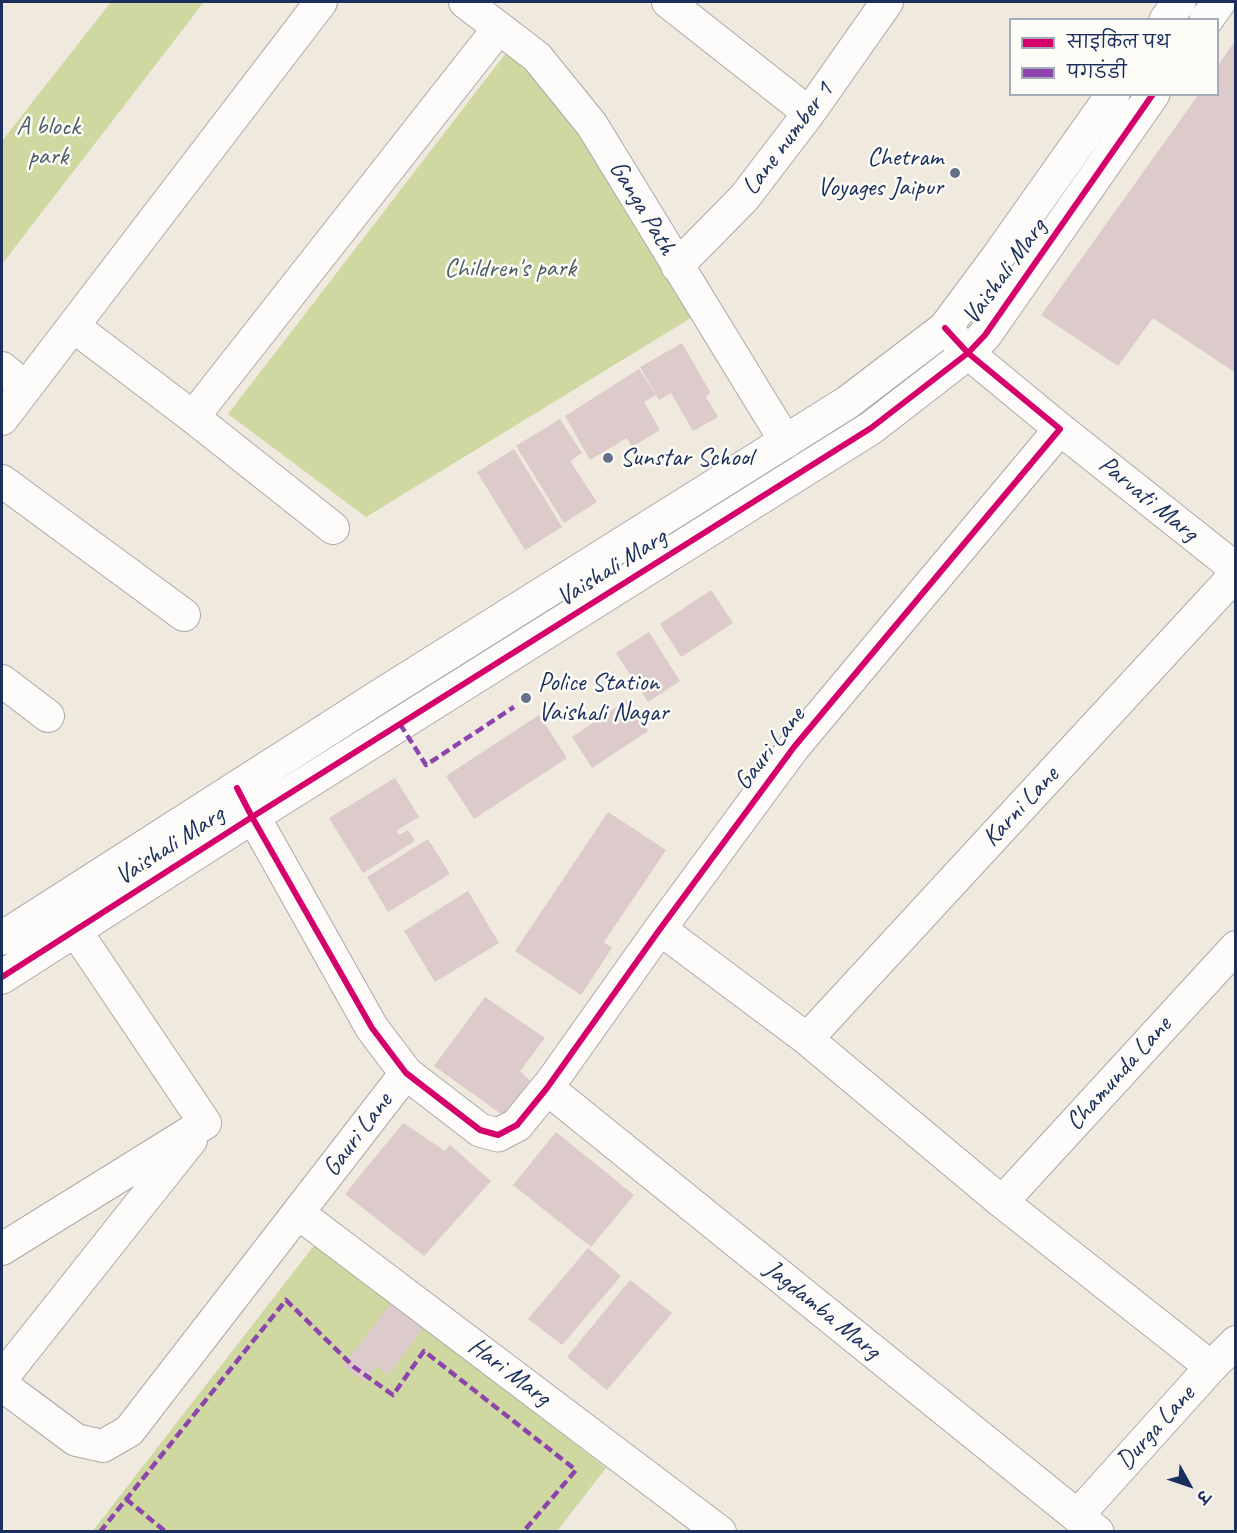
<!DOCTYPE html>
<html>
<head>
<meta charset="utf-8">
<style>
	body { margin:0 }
	#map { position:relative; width:1237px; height:1533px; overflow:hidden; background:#efe9de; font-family:Caveat,"Playpen Sans Deva",sans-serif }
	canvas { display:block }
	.frame { position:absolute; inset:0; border:3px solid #1b2f5e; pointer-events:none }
	.legend { position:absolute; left:1009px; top:18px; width:210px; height:78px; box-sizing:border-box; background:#fdfcf7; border:2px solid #a3aaba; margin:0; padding:8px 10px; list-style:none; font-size:18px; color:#1b2f5e }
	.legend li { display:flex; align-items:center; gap:12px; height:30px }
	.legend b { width:30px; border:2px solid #a3aaba }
	.north { position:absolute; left:1159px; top:1455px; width:60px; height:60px; -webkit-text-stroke:4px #fdfcf7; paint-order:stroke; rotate:130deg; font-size:16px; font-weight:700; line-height:24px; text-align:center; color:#1b2f5e }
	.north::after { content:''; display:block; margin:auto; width:21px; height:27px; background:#1b2f5e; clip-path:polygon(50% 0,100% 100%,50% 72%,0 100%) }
</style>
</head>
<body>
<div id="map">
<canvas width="1237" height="1533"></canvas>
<div class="frame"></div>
<ul class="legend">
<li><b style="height:8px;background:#d6006c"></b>साइकिल पथ</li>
<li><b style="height:8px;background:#8e44ad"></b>पगडंडी</li>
</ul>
<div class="north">उ</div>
</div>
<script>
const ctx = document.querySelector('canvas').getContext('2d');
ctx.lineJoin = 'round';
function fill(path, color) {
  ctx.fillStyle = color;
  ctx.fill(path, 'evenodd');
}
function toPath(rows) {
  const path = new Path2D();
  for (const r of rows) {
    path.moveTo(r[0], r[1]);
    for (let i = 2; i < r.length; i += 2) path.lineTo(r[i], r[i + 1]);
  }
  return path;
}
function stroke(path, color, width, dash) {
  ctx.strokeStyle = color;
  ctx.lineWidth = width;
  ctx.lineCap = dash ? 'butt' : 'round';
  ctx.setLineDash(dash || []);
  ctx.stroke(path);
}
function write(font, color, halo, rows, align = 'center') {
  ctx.font = font + ' Caveat,sans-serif';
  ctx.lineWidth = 5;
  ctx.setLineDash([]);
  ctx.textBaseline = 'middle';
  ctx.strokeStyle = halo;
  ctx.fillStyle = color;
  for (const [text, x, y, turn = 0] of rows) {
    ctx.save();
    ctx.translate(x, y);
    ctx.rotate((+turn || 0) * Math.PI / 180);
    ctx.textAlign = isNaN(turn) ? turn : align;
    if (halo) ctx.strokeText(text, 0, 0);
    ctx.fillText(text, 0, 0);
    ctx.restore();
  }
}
fill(toPath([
	[111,2,204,2,2,264,2,141],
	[506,53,575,112,699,313,366,517,228,414],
	[316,1243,606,1468,557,1531,92,1532]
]), '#ced8a0');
fill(toPath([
	[1236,39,1236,373,1153,318,1118,366,1041,315,1199,94,1218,94,1218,66],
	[682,343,710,392,706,397,718,417,693,431,671,393,659,400,640,367],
	[639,369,656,395,644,402,660,430,632,447,627,438,590,460,565,416],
	[560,419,582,453,570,461,597,502,564,523,516,446],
	[514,449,562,527,525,550,477,472],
	[711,590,733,623,681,657,660,624],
	[649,632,680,681,648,702,616,653],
	[627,700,648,731,592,768,572,737],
	[539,715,567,758,474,819,446,776],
	[395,778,419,817,397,830,399,835,408,830,415,841,363,873,329,818],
	[608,812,666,850,604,942,612,948,581,995,515,951],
	[428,839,450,874,388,912,367,877],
	[468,891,499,943,435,982,404,931],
	[485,997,545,1038,520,1071,530,1081,504,1116,434,1066],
	[403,1123,445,1151,450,1145,491,1181,424,1256,345,1194],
	[556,1132,634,1195,591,1247,513,1185],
	[588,1248,621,1276,562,1345,528,1319],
	[630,1280,672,1313,607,1390,567,1357],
	[392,1302,424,1327,388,1375,377,1366,365,1382,343,1366]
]), '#ddcacb');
const minor = toPath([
	[465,2,537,57,592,125,786,442],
	[668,2,809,113],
	[677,266,744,198,809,113,887,2],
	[73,326,193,417,333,528],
	[2,368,25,387],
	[193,417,499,28],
	[2,419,321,2],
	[1060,429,1236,569],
	[2,481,184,615],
	[2,681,48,716],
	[660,929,807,1039,1002,1202,1211,1367],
	[807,1039,1236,574],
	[547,1088,660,929,794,747,1060,429,968,353,950,333],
	[1002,1202,1236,947],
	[298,1213,720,1532],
	[2,1249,205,1123,75,930],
	[2,1378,191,1140],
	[2,1385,76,1440,103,1446,129,1431,406,1073],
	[1077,1516,1211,1367,1236,1342]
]);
const tertiary = toPath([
	[1166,20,1179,2],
	[1206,20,1219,2],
	[243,798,372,1028,406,1073,480,1130,498,1135,517,1125,547,1088,1097,1532],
	[2,938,383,694,848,402,945,328,997,258,1113,94],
	[2,977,252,817,871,428,968,353,985,335,1153,94]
]);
stroke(minor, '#aaa9a9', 34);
stroke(tertiary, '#aaa9a9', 35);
stroke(minor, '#fdfcfa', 32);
stroke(tertiary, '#fdfcfa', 33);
stroke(toPath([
	[400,724,426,765,514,707],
	[126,1499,166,1532],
	[100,1532,286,1300,354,1367,393,1395,424,1351,576,1470,523,1532]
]), '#8e44ad', 4.5, [9, 4.5]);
stroke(toPath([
	[237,788,252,817,372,1028,406,1073,480,1130,498,1135,517,1125,547,1088,660,929,794,747,1060,429,968,353,945,328],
	[2,977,252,817,871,428,968,353,985,335,1153,94]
]), '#d6006c', 6);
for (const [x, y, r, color] of [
	[955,173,6,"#65708b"],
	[608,458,6,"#65708b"],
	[526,698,6,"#65708b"]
]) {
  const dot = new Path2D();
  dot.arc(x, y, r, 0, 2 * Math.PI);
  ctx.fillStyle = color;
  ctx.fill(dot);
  stroke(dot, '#fdfcf7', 2);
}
write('26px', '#495e63', '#fdfcf7', [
	["A block",48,127],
	["park",48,157],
	["Children's park",510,269]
]);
write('26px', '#1b2f5e', '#fdfcf7', [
	["Lane number 1",788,139,-53],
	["Ganga Path",642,208,59],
	["Vaishali Marg",1005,272,-54],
	["Parvati Marg",1148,499,39],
	["Vaishali Marg",612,568,-32],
	["Gauri Lane",770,749,-52],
	["Karni Lane",1021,807,-47],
	["Vaishali Marg",170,846,-33],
	["Chamunda Lane",1119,1074,-48],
	["Gauri Lane",358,1135,-53],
	["Jagdamba Marg",822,1310,39],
	["Hari Marg",509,1372,37],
	["Durga Lane",1156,1428,-48]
]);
write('26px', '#1b2f5e', '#fdfcf7', [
	["Chetram",943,158,"right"],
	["Voyages Jaipur",943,188,"right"],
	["Sunstar School",620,458],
	["Police Station",538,683],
	["Vaishali Nagar",538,713]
], 'left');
</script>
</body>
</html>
